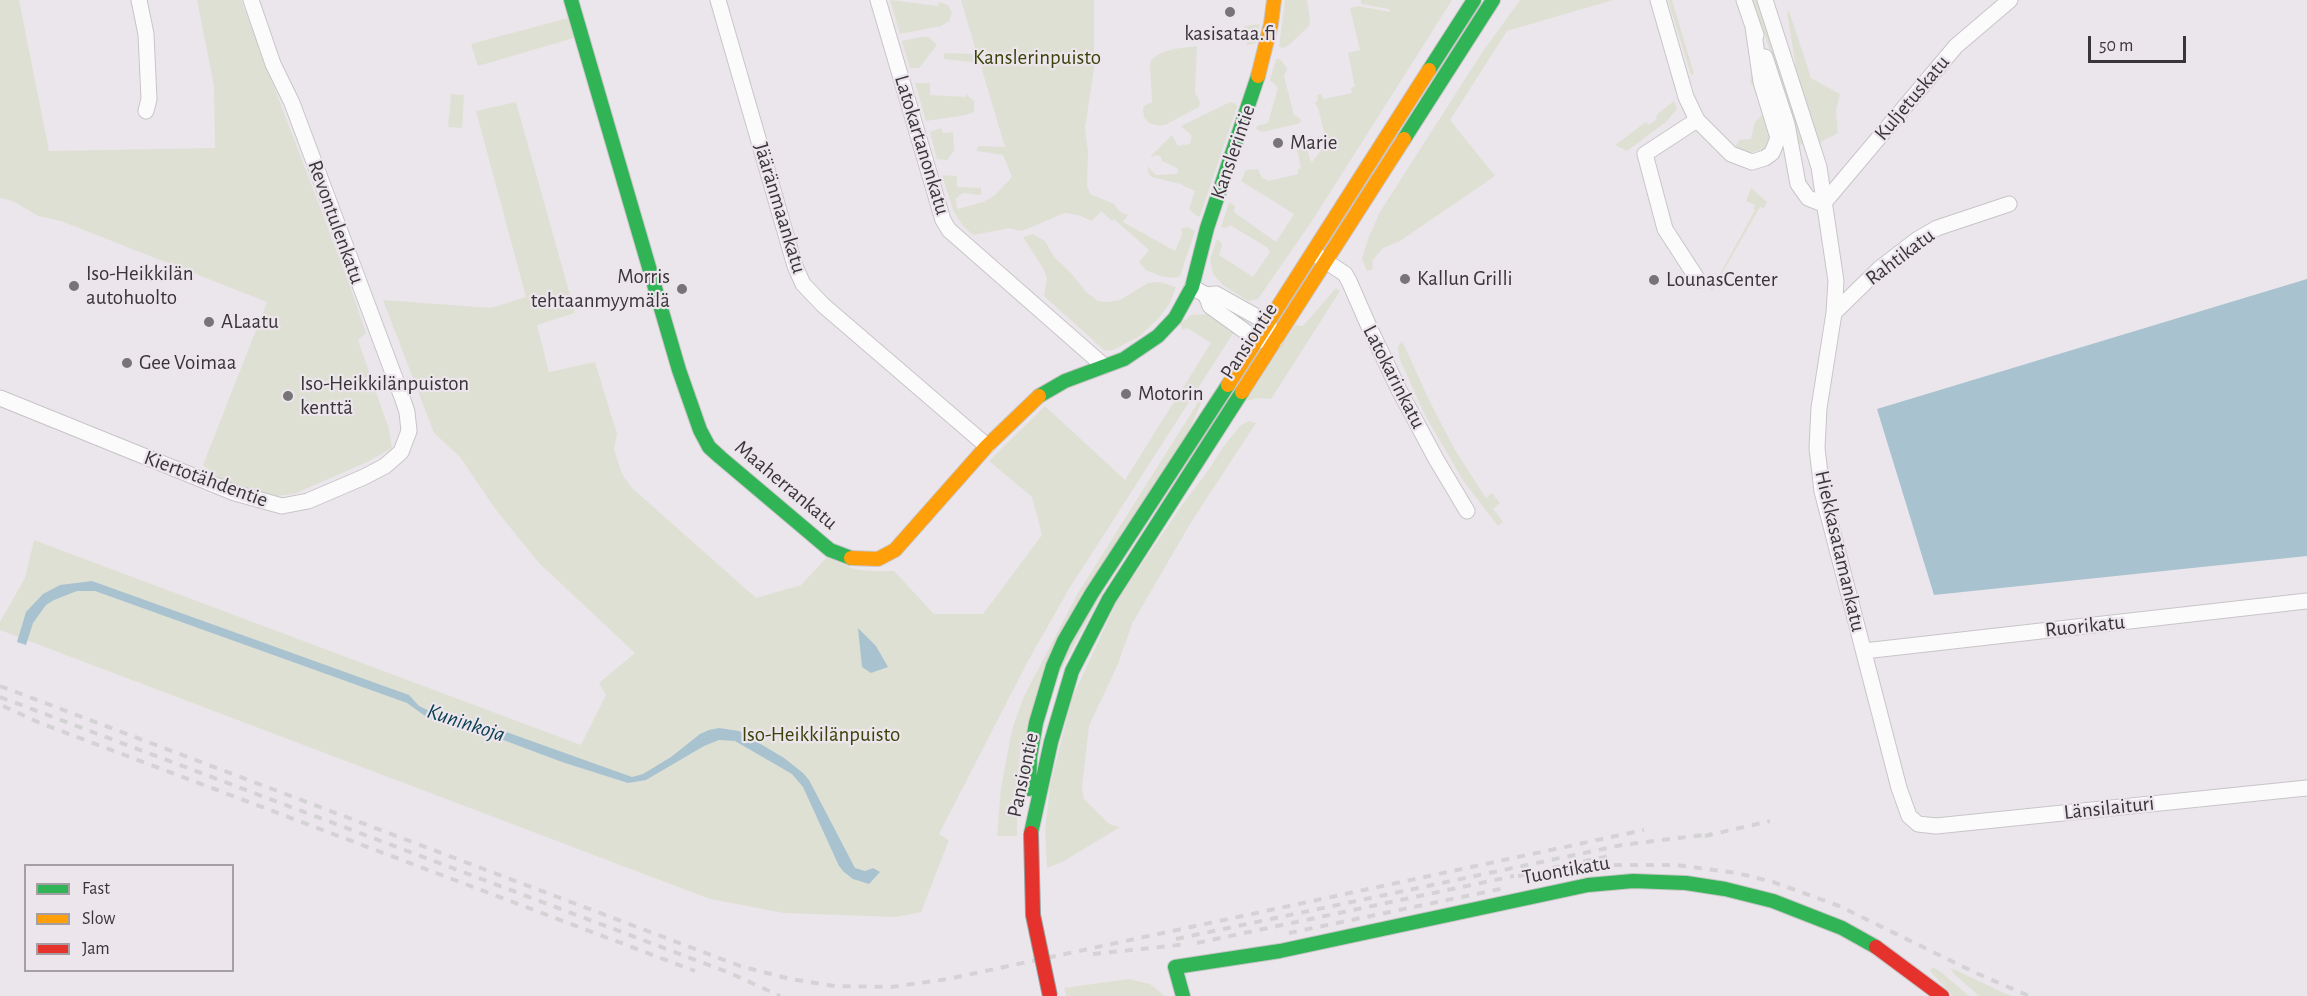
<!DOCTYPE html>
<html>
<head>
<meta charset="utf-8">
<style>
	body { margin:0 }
	#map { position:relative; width:2307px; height:996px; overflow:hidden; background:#ebe6eb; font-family:"Alegreya Sans",sans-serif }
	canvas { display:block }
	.legend { position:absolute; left:24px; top:864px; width:210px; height:108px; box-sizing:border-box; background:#ece5ec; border:2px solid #a49fa4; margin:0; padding:8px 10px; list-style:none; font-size:18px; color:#393639 }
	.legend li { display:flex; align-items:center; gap:12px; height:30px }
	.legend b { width:30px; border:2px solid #a49fa4 }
	.scale { position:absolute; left:2088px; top:36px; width:98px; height:27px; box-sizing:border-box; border:3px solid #393639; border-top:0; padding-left:8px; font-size:18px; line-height:21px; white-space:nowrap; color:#393639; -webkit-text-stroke:4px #ece5ec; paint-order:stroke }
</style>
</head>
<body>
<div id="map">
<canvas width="2307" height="996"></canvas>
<ul class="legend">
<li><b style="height:8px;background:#30b455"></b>Fast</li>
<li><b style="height:8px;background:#ff9f0a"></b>Slow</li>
<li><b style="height:8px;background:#e5322d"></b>Jam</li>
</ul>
<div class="scale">50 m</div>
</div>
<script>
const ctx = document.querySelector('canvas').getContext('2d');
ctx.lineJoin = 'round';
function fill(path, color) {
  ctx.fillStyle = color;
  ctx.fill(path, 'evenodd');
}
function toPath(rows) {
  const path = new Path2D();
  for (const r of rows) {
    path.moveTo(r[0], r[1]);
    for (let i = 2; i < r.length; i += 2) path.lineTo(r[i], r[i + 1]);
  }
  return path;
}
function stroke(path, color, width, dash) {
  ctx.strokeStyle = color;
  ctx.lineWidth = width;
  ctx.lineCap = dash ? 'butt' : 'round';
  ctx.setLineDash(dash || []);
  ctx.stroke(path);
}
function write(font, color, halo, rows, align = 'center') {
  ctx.font = font + ' "Alegreya Sans",sans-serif';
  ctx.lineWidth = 4.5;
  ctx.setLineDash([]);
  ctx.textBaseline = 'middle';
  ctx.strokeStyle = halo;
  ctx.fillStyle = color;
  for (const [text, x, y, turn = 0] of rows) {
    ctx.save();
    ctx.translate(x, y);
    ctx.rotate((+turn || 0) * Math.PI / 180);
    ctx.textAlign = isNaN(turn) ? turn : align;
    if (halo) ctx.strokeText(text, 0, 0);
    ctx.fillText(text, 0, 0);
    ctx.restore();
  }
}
fill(toPath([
	[0,0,19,0,49,151,215,148,214,86,197,0,241,0,350,286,366,333,358,340,389,429,392,448,367,462,294,494,277,496,263,495,224,481,203,465,267,302,61,221,38,216,13,201,0,198],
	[890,0,938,6,939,2,948,5,952,13,949,21,941,26,900,34],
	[961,0,1094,0,1094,69,1085,128,1088,152,1087,185,1090,194,1114,204,1120,212,1128,215,1123,222,1175,251,1182,234,1181,229,1188,227,1195,231,1180,276,1175,278,1160,276,1146,270,1139,262,1149,250,1114,219,1112,221,1101,211,1092,221,1078,215,1065,213,1024,230,1018,231,1010,228,973,235,962,225,953,210,942,175,957,176,957,187,981,188,981,195,964,193,960,195,956,199,957,209,983,202,994,196,1012,177,1003,155,977,151,978,146,1005,147,980,63,944,59,944,53,977,54],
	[1285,0,1307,0,1310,19,1309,26,1289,45,1283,48,1279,47],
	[1361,0,1452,0,1314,218,1258,299,1248,301,1223,285,1213,274,1210,260,1217,239,1221,242,1222,245,1219,255,1253,277,1270,252,1268,248,1230,225,1226,228,1221,227,1229,202,1235,206,1234,212,1276,242,1294,214,1241,181,1246,170,1258,169,1262,178,1269,181,1298,174,1298,169,1301,168,1295,141,1305,140,1310,160,1312,162,1327,143,1318,108,1315,103,1318,100,1317,95,1321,94,1323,99,1352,93,1351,87,1355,87,1348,53,1360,50,1350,8,1358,6,1390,12,1389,9,1361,4],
	[1520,0,1613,0,1507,31,1450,120,1495,176,1400,241,1383,248,1372,261,1373,269,1367,271,1362,259,1368,239,1380,212,1481,54],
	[1668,0,1672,0,1694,74,1691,75],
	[1753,0,1758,0,1805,144,1798,145,1795,126],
	[1789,11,1811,78,1840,94,1836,111,1838,133,1819,143,1796,68,1787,12],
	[568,18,574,38,478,66,471,44],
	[1260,24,1256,43,1247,45,1244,26],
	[922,37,929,37,937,45,919,68,910,68,902,41],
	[1197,46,1195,93,1200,102,1199,107,1167,124,1160,126,1149,123,1144,117,1143,109,1144,106,1152,102,1150,64,1152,59,1159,54,1173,49],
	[1276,59,1280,59,1286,67,1287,70,1284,76,1294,115,1300,118,1301,122,1297,124,1262,132,1256,129,1257,126,1268,123,1278,88,1270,80],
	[1754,73,1770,136,1764,149,1750,153,1735,147,1739,140,1751,139,1755,122,1763,114,1755,88,1750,83,1751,74],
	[915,83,930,83,930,95,966,97,966,94,974,101,974,112,966,115,926,121],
	[451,94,464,95,462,128,448,127],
	[1674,101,1677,109,1666,122,1627,151,1615,145,1646,122,1649,125,1656,120,1657,114],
	[516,102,575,313,537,325,549,372,595,362,617,434,614,449,622,474,632,488,756,598,801,585,827,557,854,569,870,571,894,571,934,614,983,614,1042,535,1032,497,989,461,1045,406,1125,480,1211,343,1187,328,1183,330,1180,324,1191,315,1209,314,1234,332,1069,589,1028,661,939,834,949,840,921,912,896,917,784,913,710,899,0,630,0,622,25,578,34,540,581,745,606,695,599,683,635,653,539,563,496,510,460,457,434,433,383,300,491,308,526,297,476,111],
	[1230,102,1236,104,1237,107,1200,216,1198,217,1189,209,1195,191,1180,184,1152,177,1149,175,1147,166,1156,175,1175,174,1179,172,1177,168,1162,161,1161,157,1157,155,1151,157,1151,156,1172,135,1178,146,1190,144,1192,136,1181,126],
	[941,128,943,133,953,132,954,151,947,160,937,159,930,132],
	[1751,188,1767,202,1764,208,1760,207,1712,291,1706,279,1715,283,1755,210,1753,209,1755,205,1746,201],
	[1033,234,1045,241,1054,257,1071,273,1086,292,1098,301,1108,302,1120,300,1148,283,1160,282,1176,287,1170,303,1159,318,1140,336,1115,349,1110,351,1104,350,1044,296,1047,279,1043,268,1023,237],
	[1336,288,1340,291,1271,399,1259,398,1246,401,1295,325,1303,326],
	[1402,341,1429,400,1455,450,1486,498,1492,493,1500,503,1493,509,1503,522,1498,526,1464,482,1425,415,1400,360,1398,347],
	[1202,396,1204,397,1191,426,1021,745,1017,785,1017,836,997,836,1001,788,1012,730,1023,698,1078,593],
	[1249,421,1256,423,1190,524,1132,624,1118,664,1089,726,1082,788,1084,799,1109,824,1120,827,1064,861,1047,868,1045,830,1050,786,1072,698,1118,599,1182,505,1209,469,1223,447,1241,425],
	[1933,967,1941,972,1969,996,1953,996,1930,971],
	[1951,968,2002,992,2012,996,1979,996,1953,973],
	[1129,979,1150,984,1165,996,1066,996,1064,988]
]), '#dfe0d4');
fill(toPath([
	[2307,279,2307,556,1934,595,1877,409],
	[92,581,409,695,419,706,436,714,456,714,632,777,643,774,671,757,700,734,709,730,719,728,739,731,784,758,803,773,809,780,855,868,865,871,873,868,880,872,869,884,853,879,844,872,839,866,803,787,792,774,735,741,719,740,704,746,646,780,628,783,562,762,458,723,428,718,407,703,95,591,77,591,54,600,46,605,33,623,26,645,17,642,26,612,43,594,60,585],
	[858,628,876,646,888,667,871,673,862,667]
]), '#a8c2d0');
const street = toPath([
	[139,0,146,34,149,99,146,111],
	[718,0,795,266,803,284,823,305,987,446],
	[878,0,943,220,949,230,1104,366],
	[1658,0,1686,97,1697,120,1731,154,1752,162,1765,158,1772,153,1778,138,1761,82,1753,27],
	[1744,0,1756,35],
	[1765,0,1819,167,1836,281,1834,313,1819,408,1817,448,1822,491,1899,788,1909,816,1918,824,1936,826,2307,788],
	[1765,57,1787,124,1798,184,1808,198,1823,204],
	[1697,120,1645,154,1665,229,1698,280],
	[1823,204,1956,46,2010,0],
	[1318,256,1345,274,1349,281,1370,329,1399,390,1436,459,1467,511],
	[1192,287,1206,295,1216,294,1268,323,1275,341,1257,340,1210,306,1206,295],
	[1834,313,1879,269,1918,239,1937,228,2009,204],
	[0,398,235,493,282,506,308,501,364,477,385,466,401,452,409,431,407,412,402,397,292,103,273,64,251,0],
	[1864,651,2307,601]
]);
const fast = toPath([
	[571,0,679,370,700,430,709,447,720,457,830,550,851,558],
	[1429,70,1474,0],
	[1404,139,1493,0],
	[1039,396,1065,381,1124,359,1158,336,1175,318,1192,287,1207,228,1258,76],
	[1029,789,1030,757,1036,723,1053,666,1064,641,1092,593,1228,385],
	[1031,833,1051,742,1072,671,1109,599,1242,392],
	[1183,996,1175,967,1280,951,1588,885,1633,881,1686,883,1725,889,1773,901,1842,928,1876,947]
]);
const slow = toPath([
	[1258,76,1271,24,1274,0],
	[1228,385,1429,70],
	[1242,392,1404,139],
	[851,558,878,559,895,550,987,446,1039,396]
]);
const jam = toPath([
	[1876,947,1942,996]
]);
stroke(street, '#c8c5c8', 17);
stroke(fast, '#c8c5c8', 16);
stroke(slow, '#c8c5c8', 16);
stroke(jam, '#c8c5c8', 16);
stroke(street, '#fcfbfc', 15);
stroke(fast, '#30b455', 14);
stroke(slow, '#ff9f0a', 14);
stroke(jam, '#e5322d', 14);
stroke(toPath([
	[0,686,740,966,790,979,835,986,891,987,948,979,1644,830],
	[0,697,730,973,780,996],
	[3,706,40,723,695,971],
	[1705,836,1770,821],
	[1598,865,1676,865,1737,873,1773,882,1839,906,1976,973,2029,996],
	[1552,868,1614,855],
	[1518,876,1559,870],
	[1289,933,1505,888],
	[1176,939,1622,845,1711,834],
	[1197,943,1514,876],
	[1093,954,1188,944]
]), '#d4d3d4', 4, [8, 8]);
const jamBridge = toPath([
	[1031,833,1033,915,1050,996]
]);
stroke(jamBridge, '#95a29d', 16, []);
stroke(jamBridge, '#e5322d', 14);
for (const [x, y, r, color] of [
	[1230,12,6,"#777477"],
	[1278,143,6,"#777477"],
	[1405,279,6,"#777477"],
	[1654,280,6,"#777477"],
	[74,286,6,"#777477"],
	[682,289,6,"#777477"],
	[209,322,6,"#777477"],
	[127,363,6,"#777477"],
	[1126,394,6,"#777477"],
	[288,396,6,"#777477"]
]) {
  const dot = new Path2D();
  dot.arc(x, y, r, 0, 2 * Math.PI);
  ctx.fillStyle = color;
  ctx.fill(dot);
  stroke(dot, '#ece5ec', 2);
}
write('21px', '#393639', '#ece5ec', [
	["kasisataa.fi",1230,34,"center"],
	["Marie",1290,143],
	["Iso-Heikkilän",86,274],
	["autohuolto",86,298],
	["Morris",670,277,"right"],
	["tehtaanmyymälä",670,301,"right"],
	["Kallun Grilli",1417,279],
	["LounasCenter",1666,280],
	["ALaatu",221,322],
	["Gee Voimaa",139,363],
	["Iso-Heikkilänpuiston",300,384],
	["kenttä",300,408],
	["Motorin",1138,394]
], 'left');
write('21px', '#3a4309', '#ece5ec', [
	["Kanslerinpuisto",1037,58],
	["Iso-Heikkilänpuisto",821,735]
]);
write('21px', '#393639', '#ece5ec', [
	["Kuljetuskatu",1912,98,-50],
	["Latokartanonkatu",922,145,73],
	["Kanslerintie",1233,152,-71],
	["Jääränmaankatu",780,208,73],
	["Revontulenkatu",336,222,70],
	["Rahtikatu",1900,257,-37],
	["Pansiontie",1249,341,-57],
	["Latokarinkatu",1394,377,63],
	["Kiertotähdentie",206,479,20],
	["Maaherrankatu",786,485,40],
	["Hiekkasatamankatu",1840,551,77],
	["Ruorikatu",2085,626,-6],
	["Pansiontie",1023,775,-78],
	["Länsilaituri",2109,808,-6],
	["Tuontikatu",1566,870,-10]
]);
write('italic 22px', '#0b4054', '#ece5ec', [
	["Kuninkoja",466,723,18]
]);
</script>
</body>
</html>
